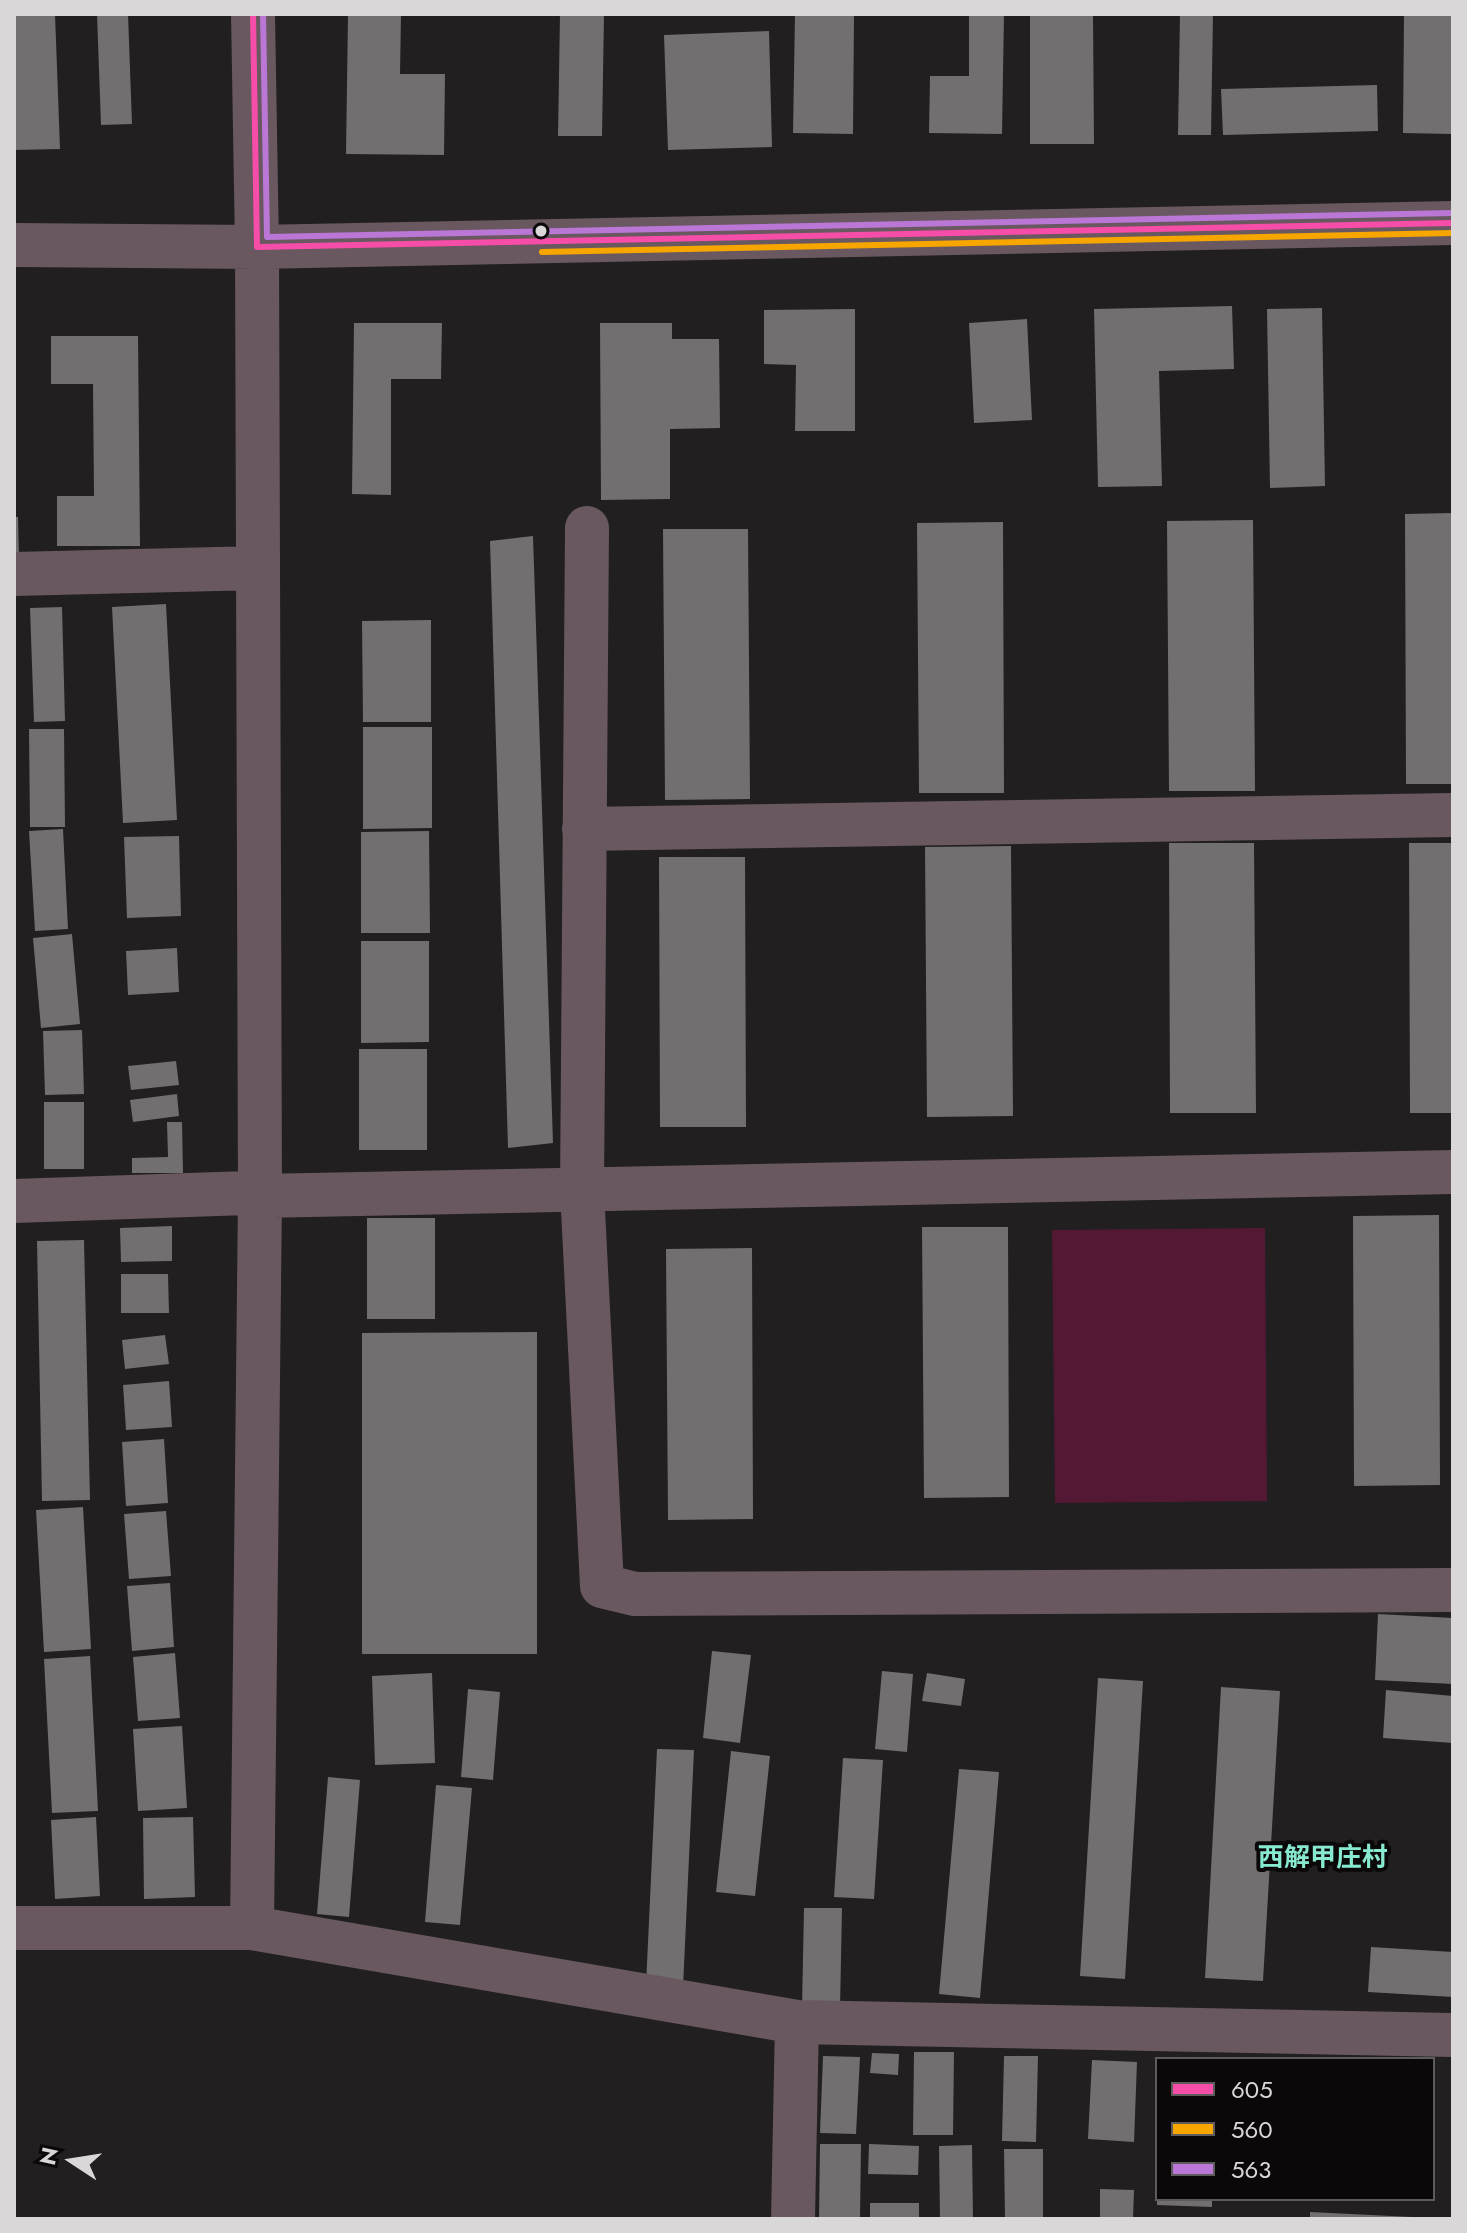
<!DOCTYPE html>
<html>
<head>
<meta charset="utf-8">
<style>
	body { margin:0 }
	#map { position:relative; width:1467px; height:2233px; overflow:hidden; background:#211f20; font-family:Jost,sans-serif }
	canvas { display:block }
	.frame { position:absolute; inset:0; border:16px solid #dad7d8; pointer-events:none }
	.legend { position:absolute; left:1155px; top:2057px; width:280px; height:144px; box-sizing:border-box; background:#0a0809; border:2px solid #5d5b5c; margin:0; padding:10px 14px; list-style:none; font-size:24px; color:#dad7d8 }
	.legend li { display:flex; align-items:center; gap:16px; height:40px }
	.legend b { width:40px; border:2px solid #5d5b5c }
	.north { position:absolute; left:32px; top:2121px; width:80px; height:80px; -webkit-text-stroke:6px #0a0809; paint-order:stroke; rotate:282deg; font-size:22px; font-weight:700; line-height:32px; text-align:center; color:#dad7d8 }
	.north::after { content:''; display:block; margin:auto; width:28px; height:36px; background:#dad7d8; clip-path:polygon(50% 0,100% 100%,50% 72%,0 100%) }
</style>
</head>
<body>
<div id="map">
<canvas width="1467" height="2233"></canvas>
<div class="frame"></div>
<ul class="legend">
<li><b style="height:10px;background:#f54da8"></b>605</li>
<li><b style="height:10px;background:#f7a600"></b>560</li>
<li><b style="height:10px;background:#ba77d6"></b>563</li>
</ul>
<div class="north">N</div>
</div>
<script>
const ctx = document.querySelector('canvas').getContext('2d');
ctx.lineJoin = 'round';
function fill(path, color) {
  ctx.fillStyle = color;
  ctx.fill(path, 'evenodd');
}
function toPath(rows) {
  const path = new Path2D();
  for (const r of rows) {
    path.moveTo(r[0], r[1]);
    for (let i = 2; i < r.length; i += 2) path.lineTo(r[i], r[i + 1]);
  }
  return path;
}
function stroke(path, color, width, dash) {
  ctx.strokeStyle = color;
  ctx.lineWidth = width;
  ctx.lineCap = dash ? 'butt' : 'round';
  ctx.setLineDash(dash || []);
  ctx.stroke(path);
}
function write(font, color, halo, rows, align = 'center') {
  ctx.font = font + ' Jost,"Noto Sans SC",sans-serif';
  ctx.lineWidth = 8;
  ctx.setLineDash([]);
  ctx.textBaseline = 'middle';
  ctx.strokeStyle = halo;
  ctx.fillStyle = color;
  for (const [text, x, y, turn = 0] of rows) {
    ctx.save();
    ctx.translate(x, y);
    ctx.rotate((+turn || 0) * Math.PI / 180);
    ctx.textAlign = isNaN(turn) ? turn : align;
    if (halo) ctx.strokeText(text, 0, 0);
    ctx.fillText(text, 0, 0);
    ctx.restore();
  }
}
fill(toPath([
	[1265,1228,1267,1501,1055,1503,1052,1230]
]), '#531834');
fill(toPath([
	[14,14,55,14,60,149,14,150],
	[97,14,128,14,132,124,101,125],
	[348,14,401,14,400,74,445,74,444,155,346,154],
	[560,14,604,14,602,136,558,136],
	[795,14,854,14,853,134,793,133],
	[969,14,1004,14,1002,134,929,133,930,76,969,76],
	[1030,14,1093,14,1094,144,1030,144],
	[1180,14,1213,14,1211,135,1178,135],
	[1404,14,1453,14,1453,134,1403,133],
	[769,31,772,147,668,150,664,35],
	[1377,85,1378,131,1223,135,1221,89],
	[1232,306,1234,369,1159,371,1162,486,1098,487,1094,309],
	[1322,308,1325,486,1270,488,1267,309],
	[855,309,855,431,795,431,796,365,764,364,764,310],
	[1027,319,1032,420,974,423,969,323],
	[354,323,442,323,441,379,391,379,391,495,352,494],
	[600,323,672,323,672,339,719,339,720,428,670,429,670,499,601,500],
	[51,336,138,336,140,546,57,546,57,496,94,496,93,384,51,384],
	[1453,513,1453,784,1406,784,1405,514],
	[14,517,18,517,19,559,14,559],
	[1253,520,1255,791,1169,791,1167,521],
	[1003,522,1004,793,919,793,917,523],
	[663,529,748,529,750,799,665,800],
	[533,536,553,1143,508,1148,490,541],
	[166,604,177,820,123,823,112,607],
	[62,607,65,721,34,722,30,608],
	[431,620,431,722,363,722,362,621],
	[363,727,432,727,432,828,363,829],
	[29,729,64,729,65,827,30,827],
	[63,829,68,929,35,931,29,831],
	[429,831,430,933,361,933,361,832],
	[179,836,181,916,127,918,124,837],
	[1169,843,1254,843,1256,1113,1170,1113],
	[1409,843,1453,843,1453,1113,1410,1113],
	[1011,846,1013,1116,927,1117,925,847],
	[659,857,745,857,746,1127,660,1127],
	[72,934,80,1024,41,1028,33,938],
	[361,941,429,941,429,1042,361,1043],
	[177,948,179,992,128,995,126,951],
	[82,1030,84,1094,45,1095,43,1031],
	[359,1049,427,1049,427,1150,359,1150],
	[176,1061,179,1085,131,1090,128,1066],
	[177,1094,179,1116,133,1122,130,1100],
	[44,1102,84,1102,84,1169,44,1169],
	[167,1122,182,1122,183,1173,132,1173,132,1158,168,1157],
	[1439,1215,1440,1485,1354,1486,1353,1216],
	[367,1218,435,1218,435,1319,367,1319],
	[172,1226,172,1261,121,1262,120,1228],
	[922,1227,1008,1227,1009,1497,924,1498],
	[84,1240,90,1500,42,1501,37,1241],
	[752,1248,753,1519,668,1520,666,1249],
	[121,1274,168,1274,169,1313,121,1313],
	[537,1332,537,1654,362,1654,362,1333],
	[165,1335,169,1364,125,1369,122,1340],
	[169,1381,172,1427,126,1430,123,1385],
	[164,1439,168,1503,126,1506,122,1442],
	[83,1507,91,1649,44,1652,36,1510],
	[166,1511,171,1576,129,1579,124,1514],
	[170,1583,174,1647,132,1651,127,1586],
	[1378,1614,1453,1618,1453,1684,1375,1680],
	[712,1651,751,1655,740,1743,703,1738],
	[175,1653,180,1718,138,1721,133,1657],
	[90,1656,98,1811,52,1813,44,1659],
	[882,1671,913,1674,907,1752,875,1749],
	[432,1673,435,1763,375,1765,372,1676],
	[927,1673,965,1679,961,1706,922,1701],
	[1098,1678,1143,1681,1125,1979,1080,1976],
	[1221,1687,1280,1691,1263,1981,1205,1978],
	[468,1689,500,1692,493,1780,461,1777],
	[1386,1690,1453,1696,1453,1743,1383,1738],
	[182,1726,187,1808,138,1811,133,1729],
	[657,1749,694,1750,683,1987,646,1985],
	[731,1751,770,1756,755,1896,716,1892],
	[843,1758,883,1760,874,1899,834,1897],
	[959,1769,999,1772,980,1998,939,1994],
	[328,1777,360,1780,349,1917,317,1914],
	[436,1785,472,1788,460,1925,425,1922],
	[96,1817,100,1896,55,1899,51,1820],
	[193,1817,195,1897,144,1899,143,1818],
	[804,1908,842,1908,840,2009,802,2008],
	[1371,1947,1453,1952,1453,1997,1368,1992],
	[914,2052,954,2052,953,2135,913,2135],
	[872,2053,899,2054,898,2075,870,2073],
	[823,2056,860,2057,856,2134,820,2133],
	[1004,2056,1038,2056,1036,2142,1002,2141],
	[1092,2060,1137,2062,1134,2142,1088,2139],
	[820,2144,861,2144,860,2219,819,2219],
	[869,2144,919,2146,918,2175,868,2174],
	[972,2145,973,2219,940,2219,939,2146],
	[1004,2149,1043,2149,1043,2219,1005,2219],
	[1100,2189,1134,2190,1133,2219,1100,2219],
	[1157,2199,1212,2199,1212,2207,1157,2205],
	[870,2203,919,2203,919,2219,870,2219],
	[1310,2212,1412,2217,1412,2219,1310,2219]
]), '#716f70');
stroke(toPath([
	[14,245,257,247,1453,223],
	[587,528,582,1190,602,1586,635,1594,1453,1590],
	[14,574,258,568],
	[584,829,1453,815],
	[14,1201,247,1193,260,1196,1453,1172],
	[14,1928,252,1928,797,2022,1453,2035],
	[252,1928,260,1196,257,247,253,14],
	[793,2219,797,2022]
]), '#69585f', 44);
stroke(toPath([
	[253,14,257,247],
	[257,247,1453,223]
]), '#f54da8', 6);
stroke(toPath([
	[542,252,1453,233]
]), '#f7a600', 6);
stroke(toPath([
	[263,14,267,237,1453,213]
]), '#ba77d6', 6);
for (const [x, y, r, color] of [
	[541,231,7,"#dad7d8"]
]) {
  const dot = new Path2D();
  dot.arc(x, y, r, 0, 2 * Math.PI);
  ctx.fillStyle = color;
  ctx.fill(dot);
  stroke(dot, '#0a0809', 3);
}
write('bold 26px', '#87e9cf', '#0a0809', [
	["西解甲庄村",1323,1860]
]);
</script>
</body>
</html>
